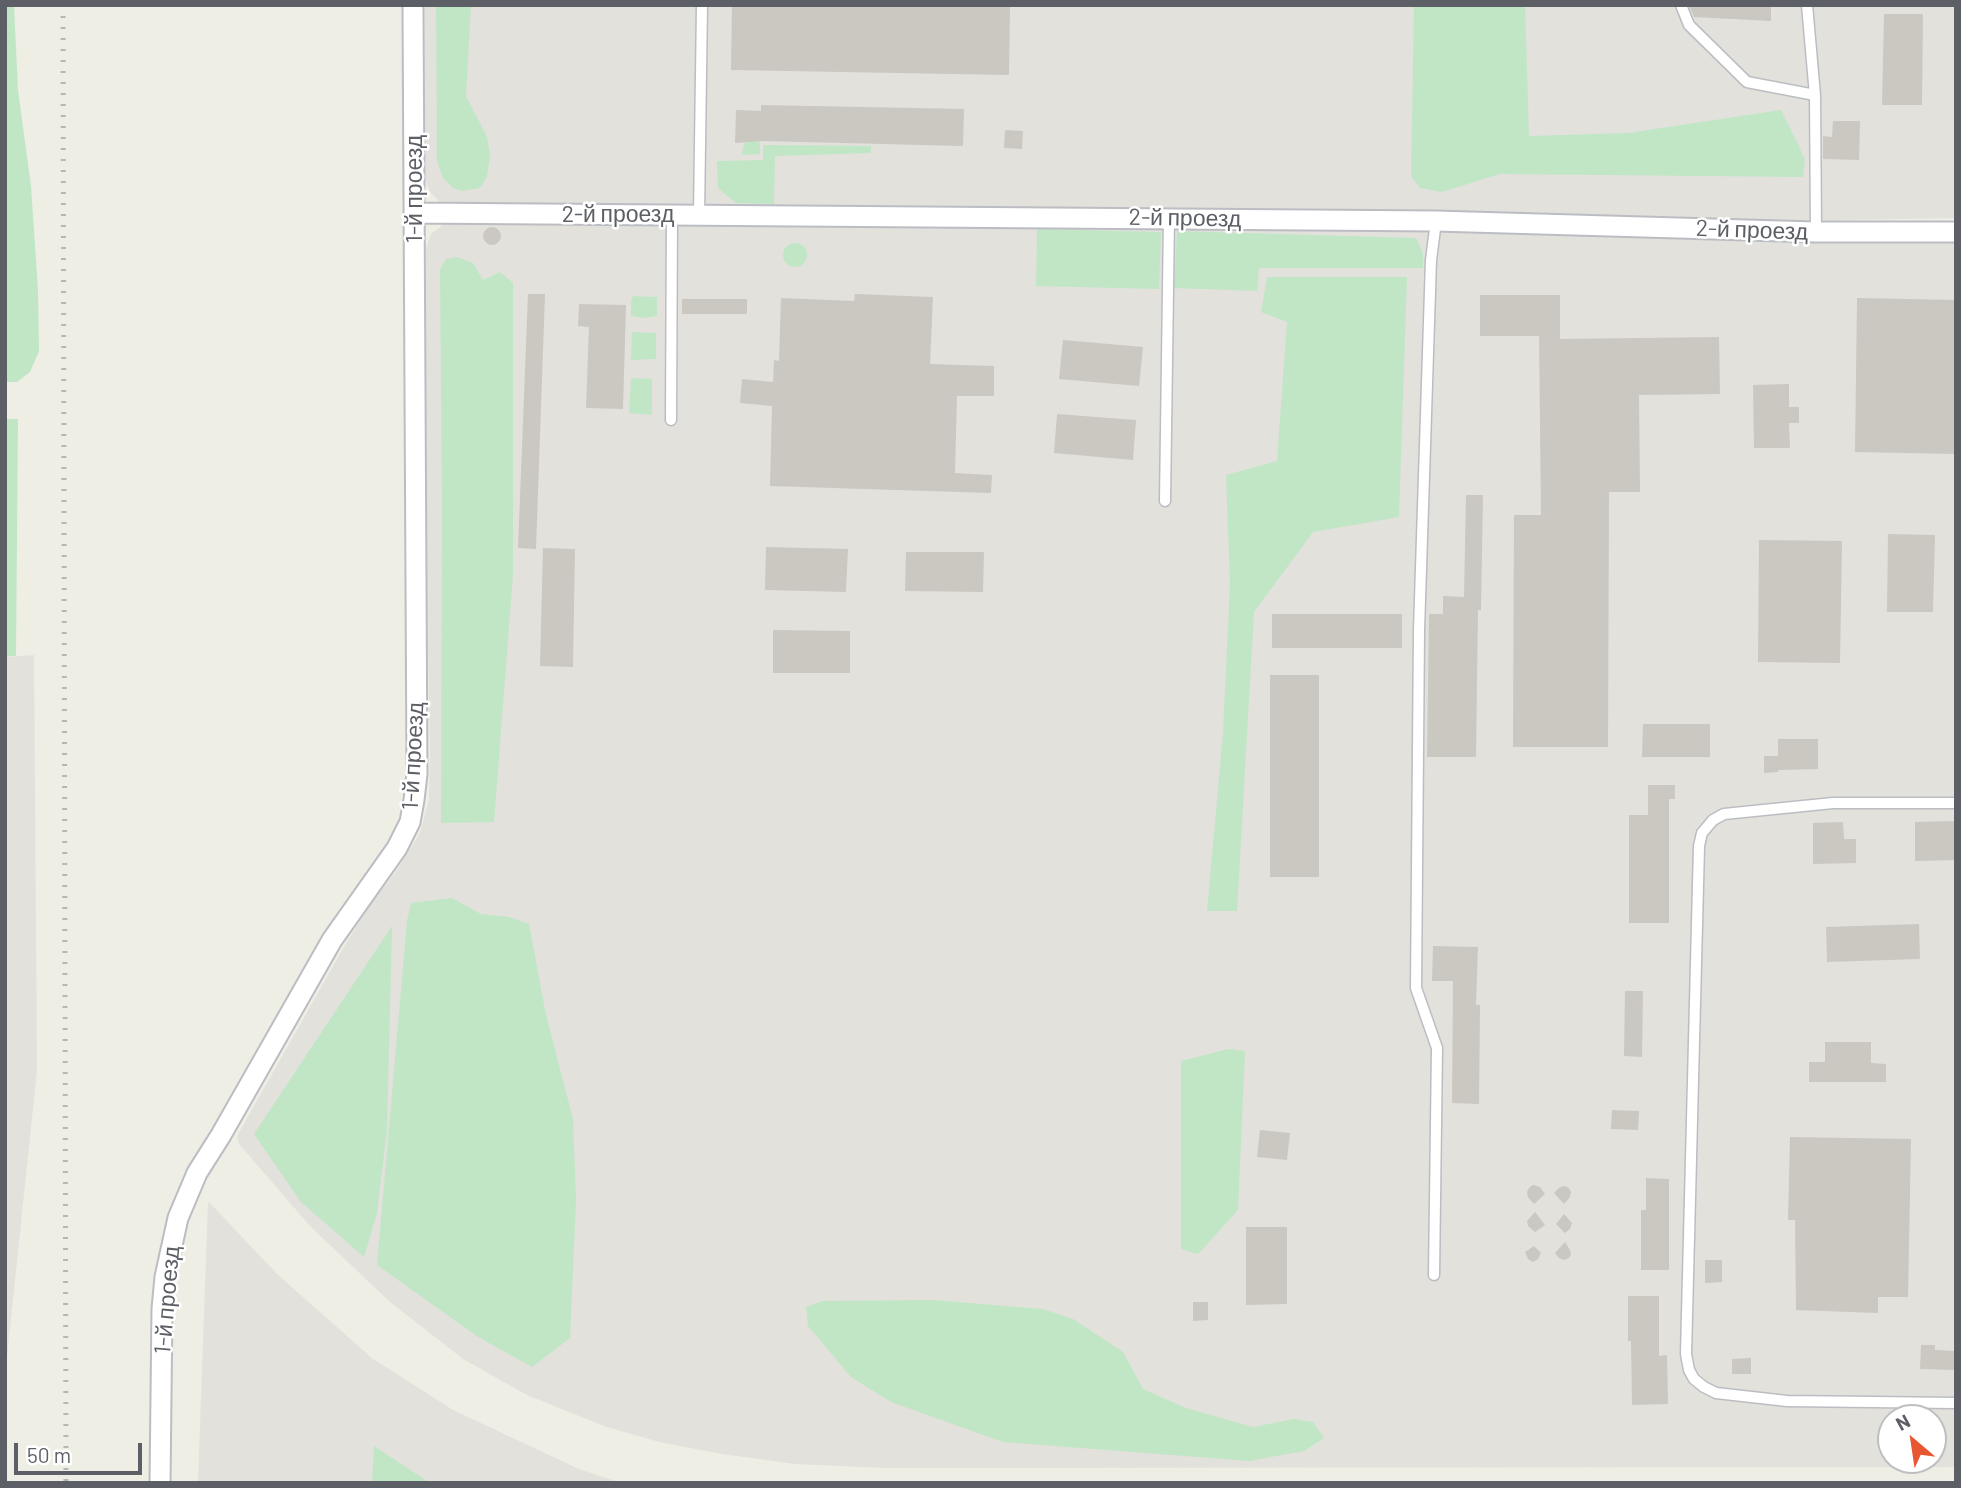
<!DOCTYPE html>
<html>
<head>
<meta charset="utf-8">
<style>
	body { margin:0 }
	#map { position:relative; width:1961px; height:1488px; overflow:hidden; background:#eeeee4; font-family:Barlow,sans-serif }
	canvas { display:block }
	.frame { position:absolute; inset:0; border:7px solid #5c5f65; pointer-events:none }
	.north { position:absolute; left:1877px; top:1404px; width:70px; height:70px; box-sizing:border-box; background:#fff; border:2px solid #bebfc1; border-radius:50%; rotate:331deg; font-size:19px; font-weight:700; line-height:28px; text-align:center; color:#5c5f65 }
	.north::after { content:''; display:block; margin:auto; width:24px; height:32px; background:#e75832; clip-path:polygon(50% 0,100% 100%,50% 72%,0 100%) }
	.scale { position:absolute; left:14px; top:1443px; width:128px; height:32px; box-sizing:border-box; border:4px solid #5c5f65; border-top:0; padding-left:9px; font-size:21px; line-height:24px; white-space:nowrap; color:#5c5f65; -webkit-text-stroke:5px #fff; paint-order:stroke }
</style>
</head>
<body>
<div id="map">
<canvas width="1961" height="1488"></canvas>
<div class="frame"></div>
<div class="north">N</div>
<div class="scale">50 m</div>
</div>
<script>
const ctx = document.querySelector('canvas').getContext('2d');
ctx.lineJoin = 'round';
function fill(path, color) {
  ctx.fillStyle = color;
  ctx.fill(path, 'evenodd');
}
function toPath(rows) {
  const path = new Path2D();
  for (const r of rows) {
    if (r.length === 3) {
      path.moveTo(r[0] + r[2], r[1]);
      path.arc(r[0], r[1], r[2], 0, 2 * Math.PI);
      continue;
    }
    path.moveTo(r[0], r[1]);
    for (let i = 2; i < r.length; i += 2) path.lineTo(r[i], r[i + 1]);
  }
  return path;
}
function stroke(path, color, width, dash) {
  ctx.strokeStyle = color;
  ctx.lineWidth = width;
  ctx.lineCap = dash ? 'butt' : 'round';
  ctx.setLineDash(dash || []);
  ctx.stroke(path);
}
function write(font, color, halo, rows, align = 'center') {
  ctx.font = font + ' Barlow,sans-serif';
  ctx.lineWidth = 5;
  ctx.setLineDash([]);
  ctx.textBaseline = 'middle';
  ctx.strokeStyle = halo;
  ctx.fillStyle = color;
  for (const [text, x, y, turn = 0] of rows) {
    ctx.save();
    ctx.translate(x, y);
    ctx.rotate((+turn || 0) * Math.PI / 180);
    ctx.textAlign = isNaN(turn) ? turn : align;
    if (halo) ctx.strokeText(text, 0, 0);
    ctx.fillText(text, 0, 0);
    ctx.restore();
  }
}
fill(toPath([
	[425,5,1956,5,1956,218,1794,221,1400,211,451,205,439,201,430,192,425,179],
	[452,222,1398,228,1956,241,1956,1467,885,1468,795,1464,722,1454,659,1442,604,1426,527,1395,463,1359,390,1302,310,1226,239,1144,237,1136,345,945,367,910,399,867,420,833,429,799,430,755,426,536,426,248,431,234,443,225],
	[1891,1418,1933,1418,1933,1460,1891,1460],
	[34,655,37,1070,5,1376,5,657],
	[208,1201,277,1274,373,1359,453,1410,579,1469,622,1483,198,1483]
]), '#e2e1dc');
fill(toPath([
	[5,5,14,5,18,90,31,186,38,291,39,351,30,372,17,382,5,382],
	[436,5,471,5,466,96,487,137,490,155,487,177,480,188,462,191,453,188,443,178,437,161],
	[1414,5,1525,5,1529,136,1628,133,1781,110,1805,159,1803,177,1500,174,1442,192,1420,188,1411,176],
	[759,115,760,154,742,155,743,146,749,138],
	[763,145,871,146,871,153,775,156,774,204,736,203,718,188,717,161,763,160],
	[1037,229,1161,232,1159,289,1036,286],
	[1177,231,1416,238,1423,253,1423,268,1259,268,1257,291,1174,288],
	[795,255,12],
	[457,257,473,263,483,280,500,272,513,283,513,575,494,822,441,823,442,506,440,269,446,259],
	[1267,277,1407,277,1399,517,1313,532,1254,612,1237,911,1207,911,1223,733,1230,583,1226,475,1277,461,1287,322,1261,312],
	[633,296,657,297,657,316,644,318,631,316,631,302],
	[632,332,656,333,656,359,631,360],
	[631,378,652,379,652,415,629,413],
	[5,419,18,419,16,656,5,656],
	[452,898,481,914,509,917,529,924,546,1015,573,1119,576,1200,570,1338,532,1367,478,1337,377,1265,407,921,411,903],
	[392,926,387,1130,377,1213,364,1257,301,1202,254,1134],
	[1228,1049,1245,1051,1238,1210,1198,1254,1181,1249,1181,1061],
	[933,1300,1043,1309,1073,1319,1123,1352,1143,1389,1186,1408,1253,1427,1294,1419,1313,1422,1324,1438,1304,1451,1249,1461,1003,1442,891,1402,851,1377,808,1326,806,1307,823,1301],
	[374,1446,430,1483,372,1483]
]), '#c1e6c6');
fill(toPath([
	[732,5,1010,5,1009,75,731,70],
	[1689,5,1771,5,1771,21,1694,17],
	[1884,14,1923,14,1922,105,1882,105],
	[761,105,964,109,963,146,762,141,735,143,736,110,761,111],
	[1833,121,1860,121,1859,160,1823,159,1823,136,1832,137],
	[1005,130,1023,131,1022,149,1004,148],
	[492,236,9],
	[528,294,545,294,536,549,518,548],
	[855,294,933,297,930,364,994,366,994,396,957,396,955,473,992,475,991,493,770,486,772,406,740,403,742,379,773,382,774,360,779,361,781,298,854,301],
	[1480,295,1560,295,1560,339,1719,337,1720,394,1639,395,1640,492,1609,492,1608,747,1513,747,1514,515,1541,515,1539,336,1480,336],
	[1857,298,1956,300,1956,454,1855,452],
	[682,299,747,299,747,314,682,314],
	[579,304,626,305,623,409,586,408,589,327,578,326],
	[1063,340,1143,347,1139,386,1059,379],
	[1789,384,1789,407,1799,407,1799,423,1789,423,1790,448,1754,448,1753,385],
	[1057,414,1136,420,1133,460,1054,453],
	[1466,495,1483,495,1481,610,1478,610,1476,757,1427,757,1429,614,1443,614,1443,596,1464,597],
	[1888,534,1935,535,1933,612,1887,612],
	[1759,540,1842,541,1840,663,1758,662],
	[766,547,848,549,846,592,765,590],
	[543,548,575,549,573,667,540,666],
	[906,552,984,552,983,592,905,591],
	[1272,614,1402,614,1402,648,1272,648],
	[773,630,850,631,850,673,773,673],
	[1270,675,1319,675,1319,877,1270,877],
	[1643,724,1710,724,1710,757,1642,757],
	[1778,739,1818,739,1818,769,1778,770,1778,772,1764,773,1764,756,1778,756],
	[1648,785,1675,785,1675,799,1669,799,1669,923,1629,923,1629,815,1648,815],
	[1956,821,1956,860,1915,861,1915,822],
	[1843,822,1844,839,1856,839,1856,863,1813,864,1813,823],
	[1919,924,1920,959,1827,962,1826,927],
	[1433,946,1478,947,1476,1005,1480,1005,1479,1104,1452,1103,1453,981,1432,981],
	[1625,991,1643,991,1642,1057,1624,1056],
	[1825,1042,1871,1042,1871,1063,1886,1064,1886,1082,1809,1082,1809,1062,1825,1062],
	[1612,1110,1639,1111,1638,1130,1611,1129],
	[1260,1130,1290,1133,1287,1160,1257,1157],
	[1790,1137,1911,1139,1908,1297,1878,1297,1878,1313,1796,1310,1795,1220,1788,1220],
	[1646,1178,1669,1179,1669,1270,1641,1270,1641,1210,1646,1210],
	[1533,1185,1540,1187,1545,1194,1534,1204,1528,1197,1527,1192,1529,1188],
	[1565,1186,1569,1188,1571,1192,1570,1197,1564,1204,1554,1193,1560,1187],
	[1535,1212,1545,1225,1535,1232,1528,1226,1527,1221],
	[1564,1214,1572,1223,1570,1229,1565,1233,1556,1224],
	[1246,1227,1287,1227,1287,1304,1246,1305],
	[1565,1242,1570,1250,1571,1255,1569,1258,1564,1260,1559,1258,1555,1253],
	[1534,1246,1541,1253,1538,1259,1533,1262,1528,1259,1525,1252],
	[1705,1260,1722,1260,1722,1282,1705,1283],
	[1628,1296,1659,1296,1659,1356,1667,1355,1668,1404,1632,1405,1631,1341,1628,1341],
	[1193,1302,1208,1302,1208,1320,1193,1321],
	[1921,1345,1935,1345,1935,1350,1956,1351,1956,1370,1920,1369],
	[1751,1358,1751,1374,1732,1374,1732,1359]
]), '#cac8c1');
const lane = toPath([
	[1681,5,1689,25,1747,82,1815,95],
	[1807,5,1815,95,1816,232],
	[699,214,702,5],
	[671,420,672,214],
	[1165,501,1169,218],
	[1956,803,1833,803,1724,814,1713,820,1702,833,1699,846,1686,1354,1689,1370,1694,1379,1704,1387,1716,1393,1787,1401,1956,1403],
	[1434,1275,1437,1048,1416,988,1419,630,1431,260,1436,221]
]);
const street = toPath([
	[414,213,1436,221,1816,232,1956,232],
	[160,1483,162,1309,165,1277,178,1218,197,1173,221,1135,332,940,397,848,410,822,414,800,417,774,413,5]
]);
stroke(lane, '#bcbdc3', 13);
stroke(street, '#bcbdc3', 23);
stroke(lane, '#fff', 10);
stroke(street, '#fff', 19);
stroke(toPath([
	[63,5,66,1483]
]), '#b5b6b6', 5, [2, 9]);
write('23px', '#5c5f65', '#fff', [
	["1-й проезд",414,189,-90],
	["2-й проезд",618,214],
	["2-й проезд",1185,218,1],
	["2-й проезд",1752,230,2],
	["1-й проезд",413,756,-87],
	["1-й проезд",167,1300,-85]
]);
</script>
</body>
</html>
